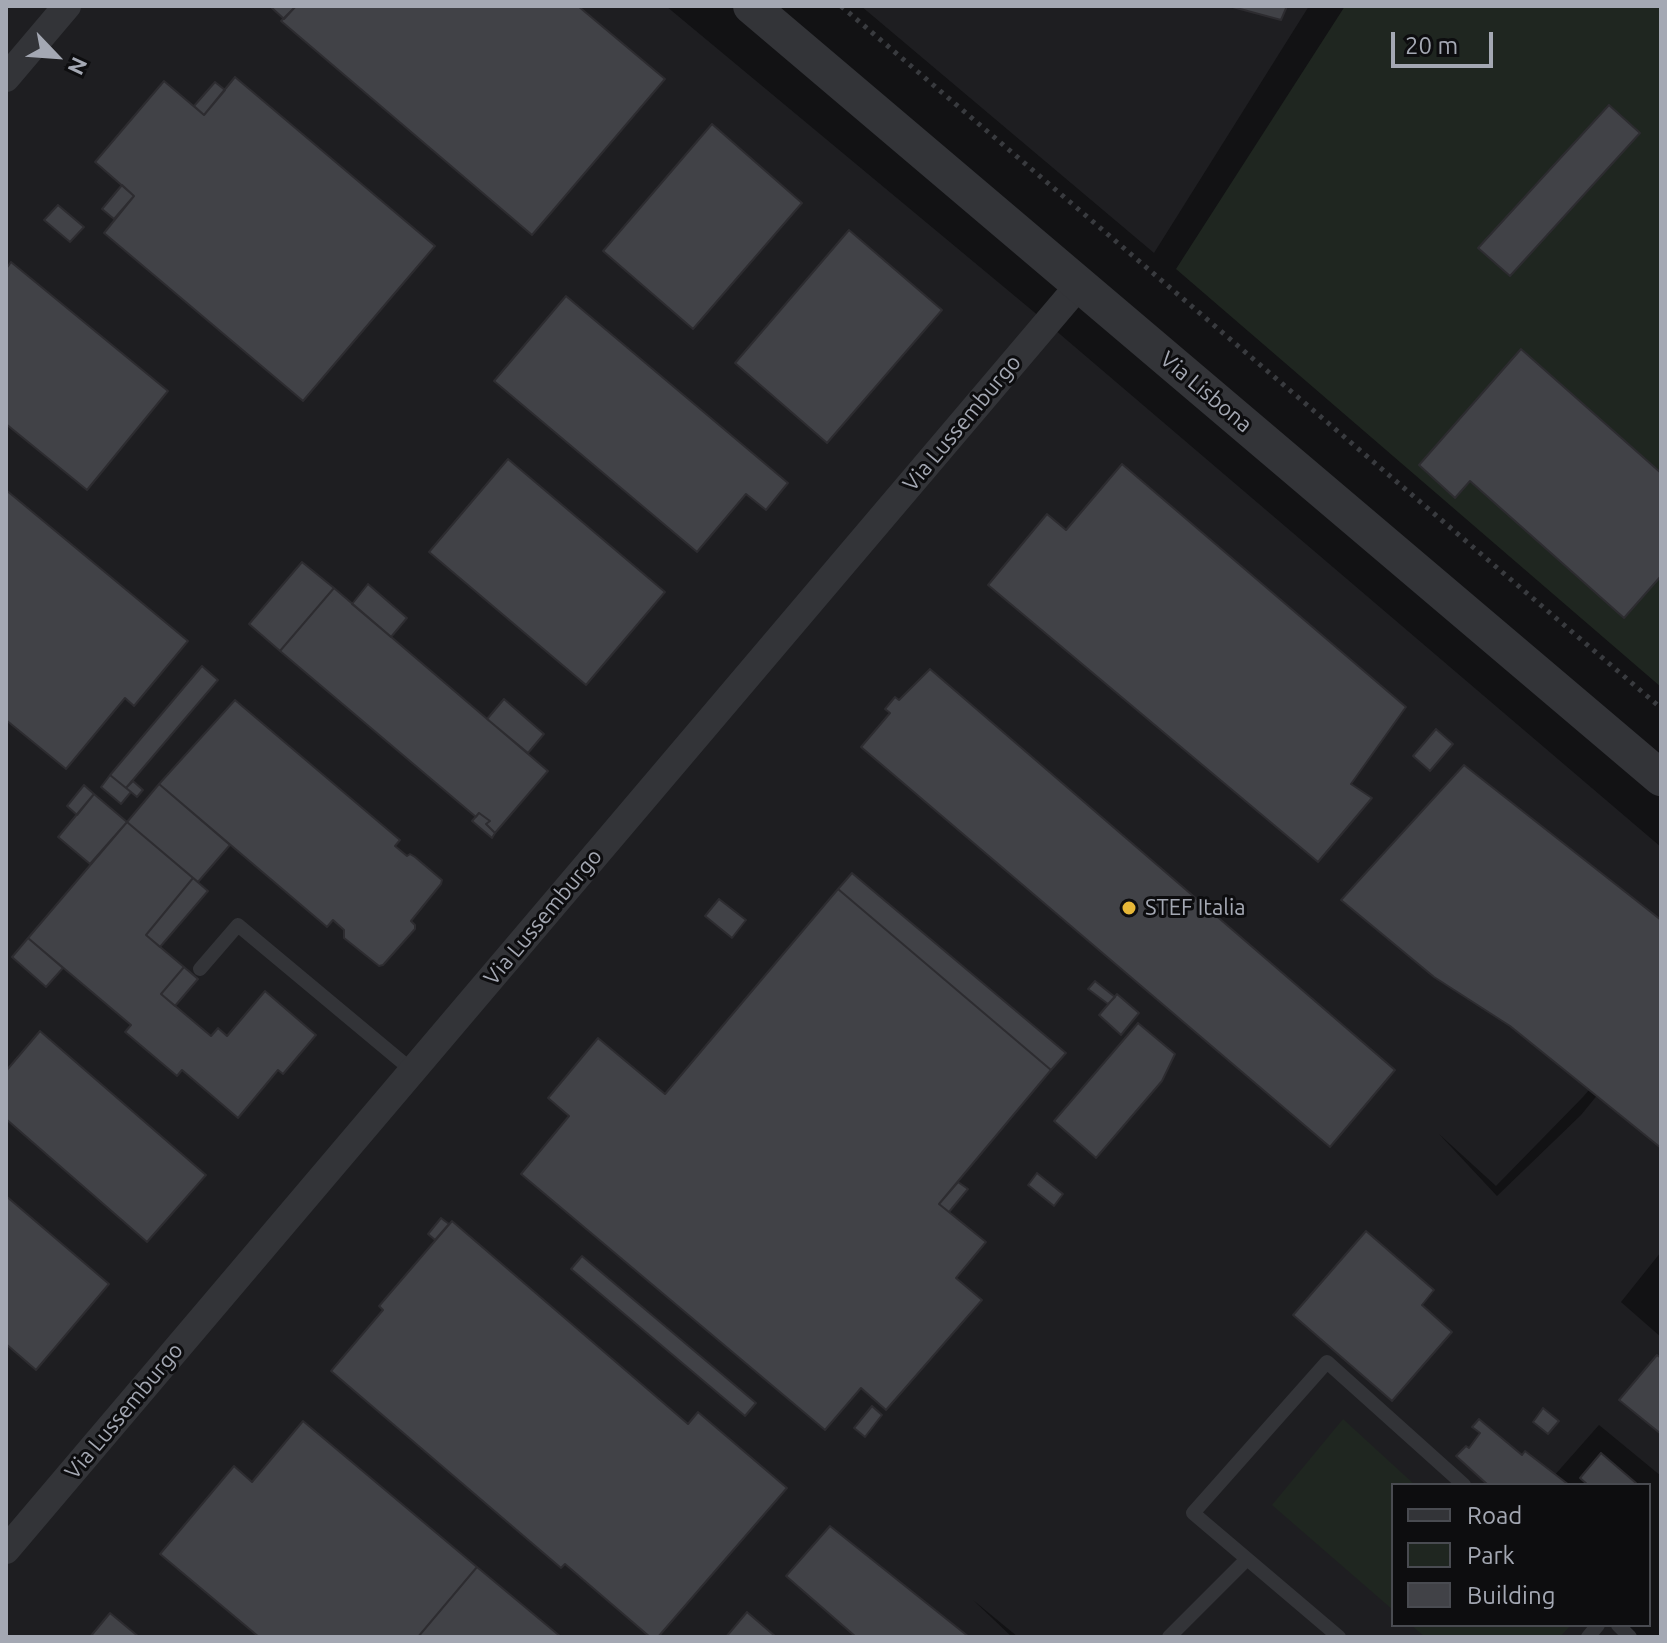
<!DOCTYPE html>
<html>
<head>
<meta charset="utf-8">
<style>
	body { margin:0 }
	#map { position:relative; width:1667px; height:1643px; overflow:hidden; background:#121214; font-family:Ubuntu,sans-serif }
	canvas { display:block }
	.frame { position:absolute; inset:0; border:8px solid #a4a8b3; pointer-events:none }
	.legend { position:absolute; left:1391px; top:1483px; width:260px; height:144px; box-sizing:border-box; background:#0d0d0f; border:2px solid #494b51; margin:0; padding:10px 14px; list-style:none; font-size:24px; color:#a4a8b3 }
	.legend li { display:flex; align-items:center; gap:16px; height:40px }
	.legend b { width:40px; border:2px solid #494b51 }
	.north { position:absolute; left:16px; top:16px; width:80px; height:80px; -webkit-text-stroke:6px #0d0d0f; paint-order:stroke; rotate:115deg; font-size:22px; font-weight:700; line-height:32px; text-align:center; color:#a4a8b3 }
	.north::after { content:''; display:block; margin:auto; width:28px; height:36px; background:#a4a8b3; clip-path:polygon(50% 0,100% 100%,50% 72%,0 100%) }
	.scale { position:absolute; left:1391px; top:32px; width:102px; height:36px; box-sizing:border-box; border:4px solid #a4a8b3; border-top:0; padding-left:10px; font-size:24px; line-height:28px; white-space:nowrap; color:#a4a8b3; -webkit-text-stroke:6px #0d0d0f; paint-order:stroke }
</style>
</head>
<body>
<div id="map">
<canvas width="1667" height="1643"></canvas>
<div class="frame"></div>
<ul class="legend">
<li><b style="height:10px;background:#333438"></b>Road</li>
<li><b style="height:22px;background:#1f2620"></b>Park</li>
<li><b style="height:22px;background:#414247"></b>Building</li>
</ul>
<div class="north">N</div>
<div class="scale">20 m</div>
</div>
<script>
const ctx = document.querySelector('canvas').getContext('2d');
ctx.lineJoin = 'round';
function fill(path, color) {
  ctx.fillStyle = color;
  ctx.fill(path, 'evenodd');
}
function toPath(rows) {
  const path = new Path2D();
  for (const r of rows) {
    path.moveTo(r[0], r[1]);
    for (let i = 2; i < r.length; i += 2) path.lineTo(r[i], r[i + 1]);
  }
  return path;
}
function stroke(path, color, width, dash) {
  ctx.strokeStyle = color;
  ctx.lineWidth = width;
  ctx.lineCap = dash ? 'butt' : 'round';
  ctx.setLineDash(dash || []);
  ctx.stroke(path);
}
function write(font, color, halo, rows, align = 'center') {
  ctx.font = font + ' Ubuntu,sans-serif';
  ctx.lineWidth = 6;
  ctx.setLineDash([]);
  ctx.textBaseline = 'middle';
  ctx.strokeStyle = halo;
  ctx.fillStyle = color;
  for (const [text, x, y, turn = 0] of rows) {
    ctx.save();
    ctx.translate(x, y);
    ctx.rotate((+turn || 0) * Math.PI / 180);
    ctx.textAlign = isNaN(turn) ? turn : align;
    if (halo) ctx.strokeText(text, 0, 0);
    ctx.fillText(text, 0, 0);
    ctx.restore();
  }
}
fill(toPath([
	[6,6,666,6,1034,312,1661,847,1661,1006,1583,1097,1496,1186,1439,1134,1497,1196,1581,1115,1661,1017,1661,1252,1621,1302,1661,1337,1661,1476,1599,1425,1546,1485,1393,1485,1393,1625,1612,1625,1626,1637,1018,1637,973,1600,1012,1637,6,1637],
	[861,6,1309,6,1154,253]
]), '#1e1e21');
fill(toPath([
	[1345,6,1661,6,1661,687,1176,269],
	[1343,1419,1415,1485,1393,1485,1393,1610,1272,1505],
	[1411,1625,1569,1625,1570,1626,1560,1637,1425,1637]
]), '#1f2620');
const building = toPath([
	[274,6,296,6,284,19,272,8,274,6],
	[296,6,578,6,665,79,532,235,281,21,296,6],
	[1229,6,1287,6,1281,20,1229,6],
	[235,77,435,246,303,401,104,233,134,196,95,162,164,81,204,115,235,77],
	[215,82,225,90,204,115,194,106,215,82],
	[1609,105,1640,133,1510,276,1478,248,1609,105],
	[712,124,802,203,693,329,603,251,712,124],
	[122,185,134,196,114,219,102,209,122,185],
	[58,205,84,227,70,242,44,220,58,205],
	[849,230,942,310,827,443,735,363,849,230],
	[11,262,168,391,87,490,6,424,6,269,11,262],
	[566,296,788,483,766,510,746,494,697,552,494,381,566,296],
	[1521,349,1661,473,1661,576,1624,618,1470,481,1455,498,1419,465,1521,349],
	[508,459,665,592,586,685,429,552,508,459],
	[1122,464,1406,707,1351,784,1372,798,1318,862,988,585,1047,514,1066,530,1122,464],
	[6,490,188,641,134,706,125,698,66,769,6,720,6,490],
	[302,562,334,588,280,651,249,624,302,562],
	[368,584,407,618,391,637,352,604,368,584],
	[334,588,548,771,495,833,486,824,490,821,479,813,476,817,280,651,334,588],
	[202,666,218,680,126,788,110,775,202,666],
	[930,669,1395,1070,1330,1147,861,747,890,713,885,709,895,697,899,700,930,669],
	[504,699,544,734,528,753,487,719,504,699],
	[235,700,400,840,395,846,407,856,410,854,415,857,442,880,441,884,411,921,415,925,415,929,383,965,379,966,344,938,344,930,333,920,327,927,159,784,235,700],
	[1436,729,1453,744,1430,771,1413,756,1436,729],
	[1464,765,1661,920,1661,1148,1510,1026,1434,977,1341,900,1464,765],
	[110,775,131,792,121,804,101,787,110,775],
	[133,781,143,790,137,797,126,788,133,781],
	[159,784,230,845,198,882,127,822,159,784],
	[84,785,94,794,77,815,67,806,84,785],
	[94,794,127,822,90,864,58,837,94,794],
	[479,813,490,821,486,824,495,833,492,838,472,821,479,813],
	[127,822,193,878,146,935,184,967,161,994,211,1036,218,1028,227,1036,265,991,316,1035,283,1074,278,1070,238,1118,182,1070,177,1076,125,1032,131,1025,28,938,127,822],
	[852,873,1066,1053,1051,1070,838,889,852,873],
	[193,878,208,891,160,947,146,935,193,878],
	[838,889,1051,1070,939,1204,986,1242,956,1278,982,1300,886,1410,861,1388,825,1430,521,1174,569,1116,548,1098,598,1038,665,1094,838,889],
	[719,899,746,920,732,938,705,916,719,899],
	[28,938,63,968,46,987,12,957,28,938],
	[184,967,198,979,175,1006,161,994,184,967],
	[1095,981,1115,997,1108,1004,1088,989,1095,981],
	[1117,994,1139,1013,1121,1035,1099,1015,1117,994],
	[1138,1023,1175,1054,1162,1081,1096,1158,1054,1121,1138,1023],
	[40,1031,206,1175,147,1242,6,1119,6,1071,40,1031],
	[1037,1173,1063,1194,1054,1206,1028,1185,1037,1173],
	[958,1182,968,1189,949,1212,939,1204,958,1182],
	[6,1196,109,1284,36,1370,6,1344,6,1196],
	[441,1218,449,1224,435,1240,428,1234,441,1218],
	[452,1221,688,1424,698,1412,787,1488,658,1637,650,1637,565,1564,561,1568,331,1371,383,1310,379,1306,452,1221],
	[1366,1231,1434,1290,1422,1305,1452,1332,1392,1401,1293,1315,1366,1231],
	[582,1256,756,1403,745,1416,571,1269,582,1256],
	[1657,1355,1661,1358,1661,1434,1619,1400,1657,1355],
	[872,1406,882,1415,865,1437,854,1428,872,1406],
	[1543,1408,1559,1421,1548,1434,1533,1422,1543,1408],
	[1479,1419,1522,1455,1525,1451,1569,1485,1488,1485,1456,1456,1466,1446,1469,1448,1480,1433,1472,1427,1479,1419],
	[303,1421,477,1567,418,1637,259,1637,160,1554,234,1466,252,1482,303,1421],
	[1601,1453,1636,1483,1634,1485,1588,1485,1580,1478,1601,1453],
	[830,1526,969,1637,856,1637,786,1576,830,1526],
	[477,1567,561,1637,418,1637,477,1567],
	[747,1612,776,1637,726,1637,747,1612],
	[110,1613,139,1637,90,1637,110,1613]
]);
fill(building, '#414247');
stroke(building, '#2d2c30', 2);
stroke(toPath([
	[841,6,1661,708]
]), '#393b3f', 5, [4, 6]);
stroke(toPath([
	[200,969,238,925,413,1071],
	[1618,1625,1630,1637],
	[1169,1637,1247,1559],
	[1339,1637,1193,1513,1327,1362,1464,1485],
	[1588,1637,1598,1625]
]), '#333438', 14);
stroke(toPath([
	[6,78,67,6],
	[6,1550,1080,284]
]), '#333438', 28);
stroke(toPath([
	[751,6,1661,778]
]), '#333438', 36);
for (const [x, y, r, color] of [
	[1129,908,8,"#e6b738"]
]) {
  const dot = new Path2D();
  dot.arc(x, y, r, 0, 2 * Math.PI);
  ctx.fillStyle = color;
  ctx.fill(dot);
  stroke(dot, '#0d0d0f', 3);
}
write('22px', '#a4a8b3', '#0d0d0f', [
	["Via Lisbona",1206,392,40],
	["Via Lussemburgo",962,423,-50],
	["Via Lussemburgo",543,917,-50],
	["Via Lussemburgo",124,1411,-50]
]);
write('22px', '#a4a8b3', '#0d0d0f', [
	["STEF Italia",1145,908]
], 'left');
</script>
</body>
</html>
